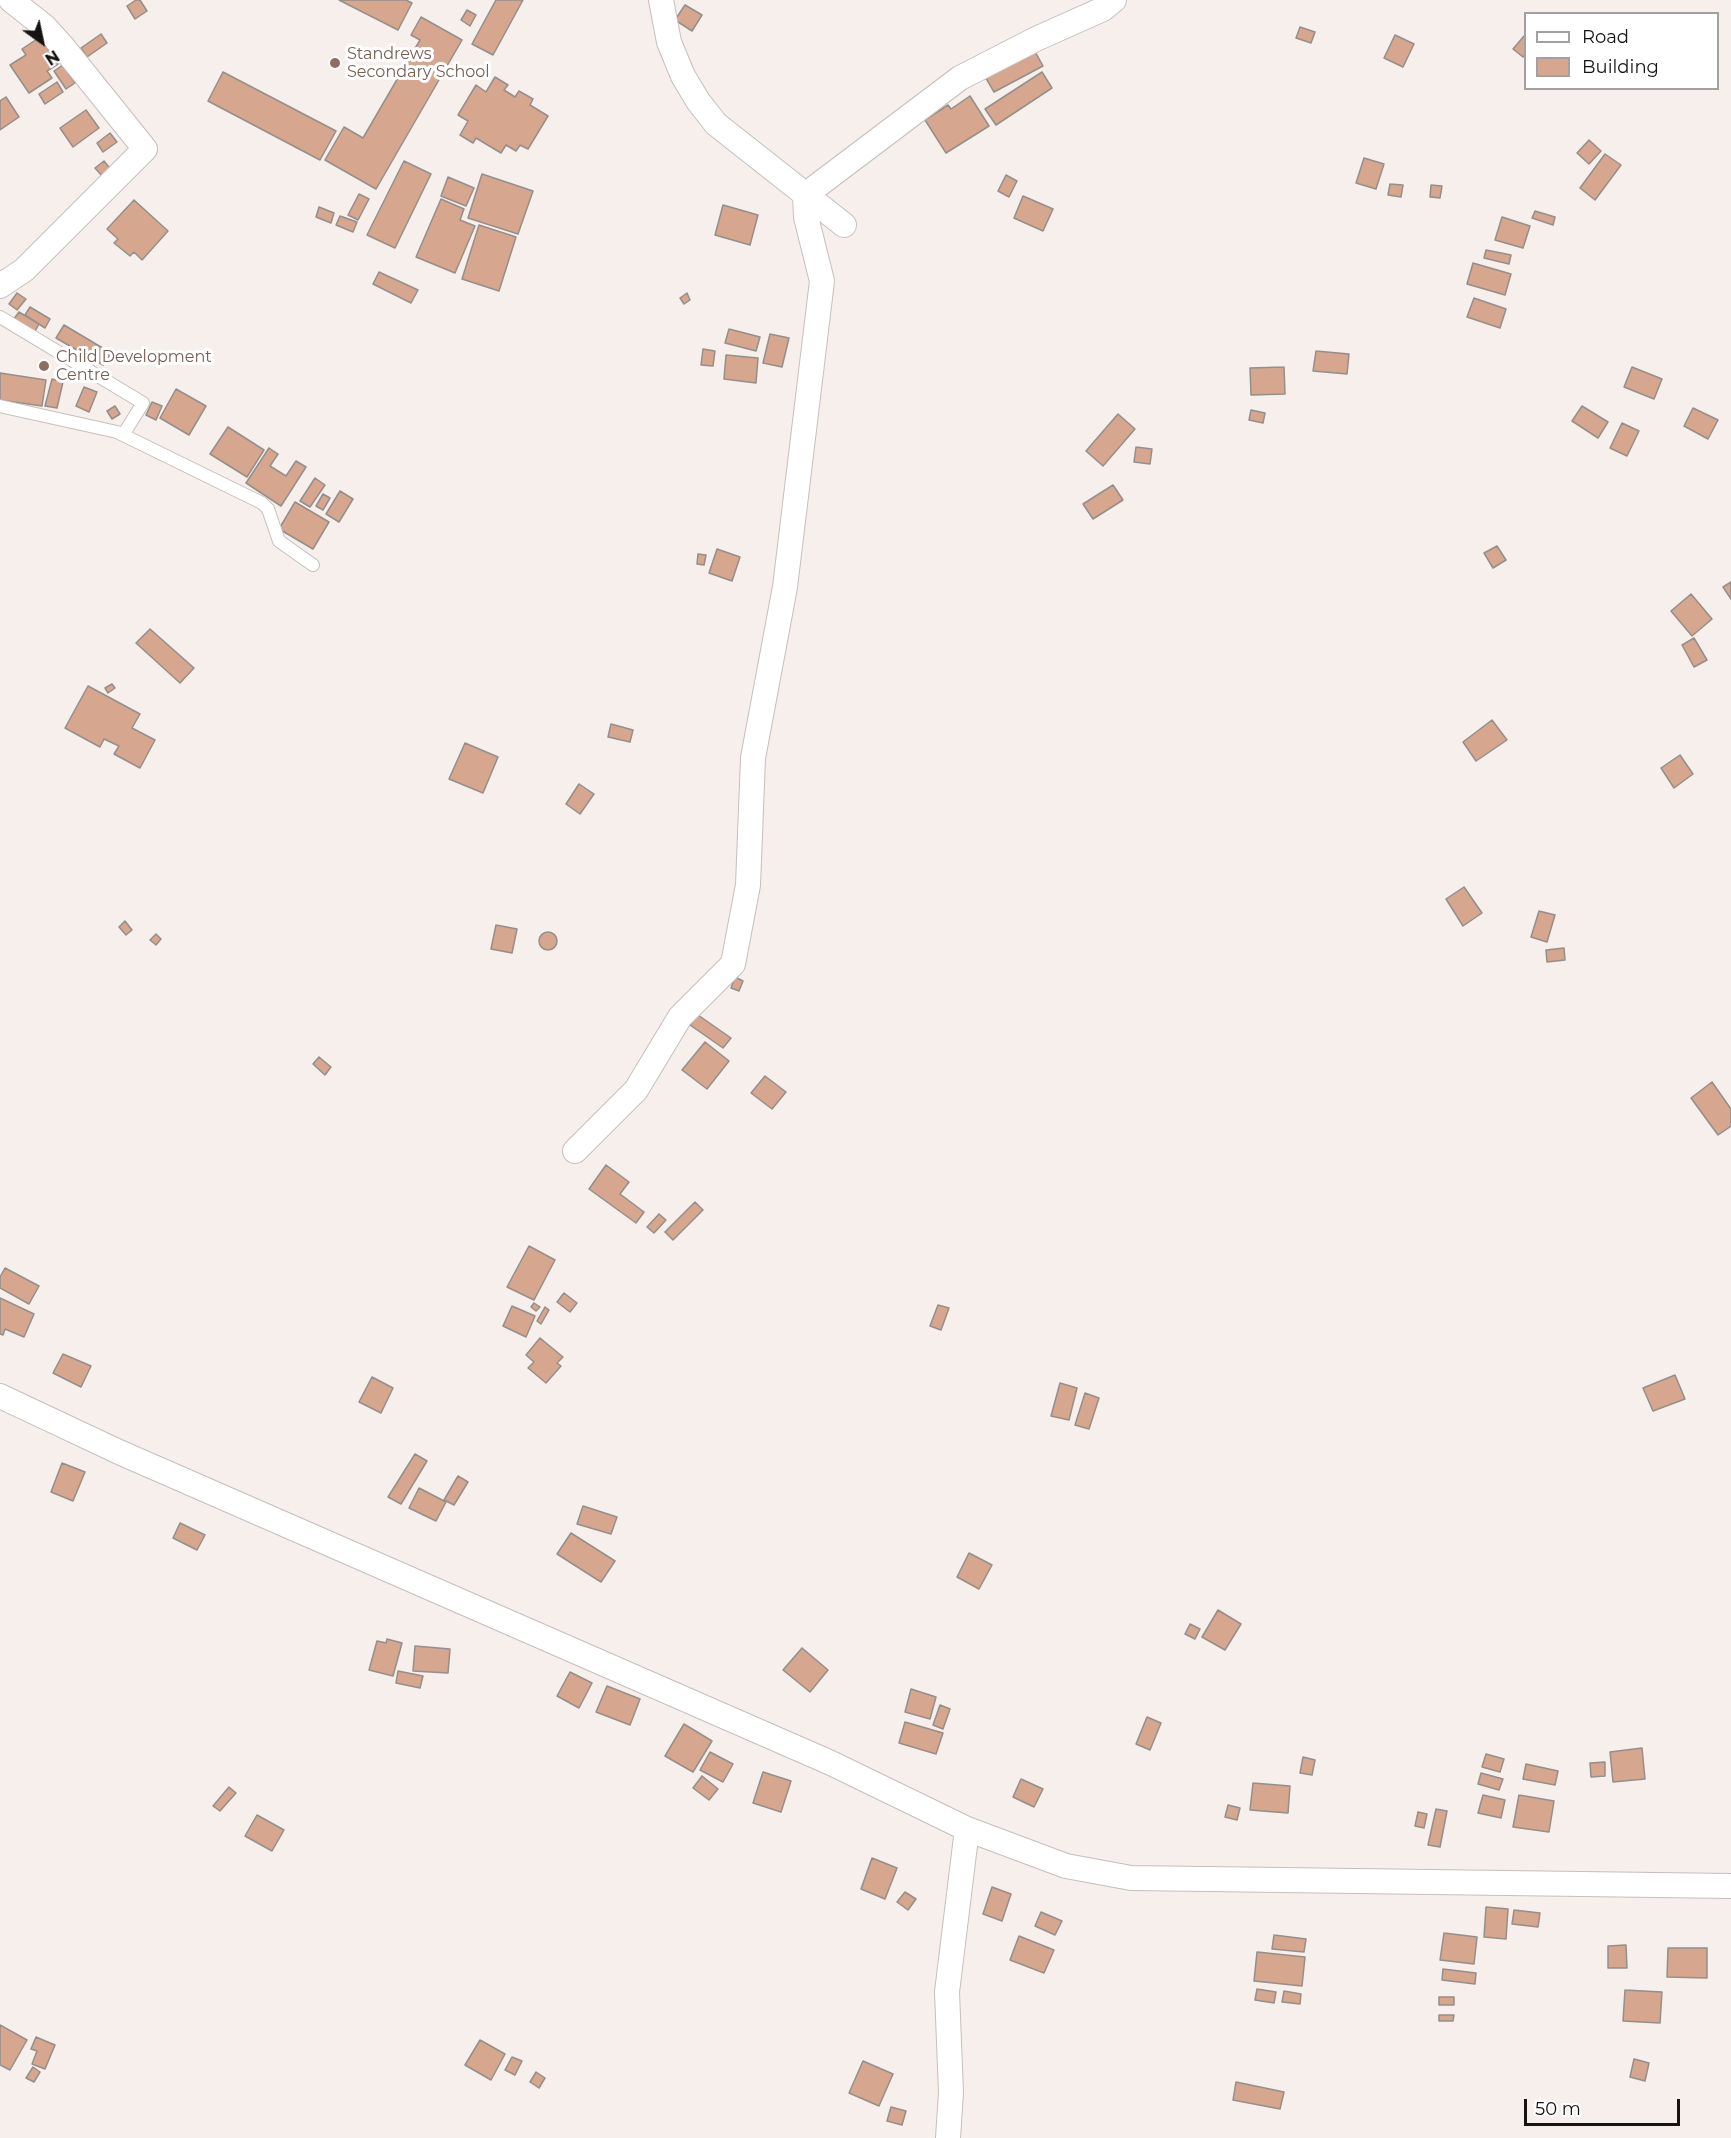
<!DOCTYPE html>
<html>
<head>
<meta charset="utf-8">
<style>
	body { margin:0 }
	#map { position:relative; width:1731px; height:2138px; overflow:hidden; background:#f6efeb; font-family:Montserrat,sans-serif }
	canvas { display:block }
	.legend { position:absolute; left:1524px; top:12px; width:195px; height:78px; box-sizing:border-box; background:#fff; border:2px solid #a2a1a0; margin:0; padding:8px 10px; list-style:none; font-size:18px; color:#161412 }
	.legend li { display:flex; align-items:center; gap:12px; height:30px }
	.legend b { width:30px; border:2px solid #a2a1a0 }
	.north { position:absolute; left:12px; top:12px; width:60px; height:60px; -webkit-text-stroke:4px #fff; paint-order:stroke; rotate:147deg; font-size:16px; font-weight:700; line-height:24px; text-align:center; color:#161412 }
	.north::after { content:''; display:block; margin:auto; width:21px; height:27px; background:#161412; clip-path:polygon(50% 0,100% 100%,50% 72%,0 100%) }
	.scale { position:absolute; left:1524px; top:2099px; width:156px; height:27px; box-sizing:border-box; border:3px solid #161412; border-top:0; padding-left:8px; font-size:18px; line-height:21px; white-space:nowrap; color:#161412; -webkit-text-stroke:4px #fff; paint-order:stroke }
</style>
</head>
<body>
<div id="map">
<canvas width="1731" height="2138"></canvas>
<ul class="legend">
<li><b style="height:8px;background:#fff"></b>Road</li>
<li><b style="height:16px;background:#d6a68f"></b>Building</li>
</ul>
<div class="north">N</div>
<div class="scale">50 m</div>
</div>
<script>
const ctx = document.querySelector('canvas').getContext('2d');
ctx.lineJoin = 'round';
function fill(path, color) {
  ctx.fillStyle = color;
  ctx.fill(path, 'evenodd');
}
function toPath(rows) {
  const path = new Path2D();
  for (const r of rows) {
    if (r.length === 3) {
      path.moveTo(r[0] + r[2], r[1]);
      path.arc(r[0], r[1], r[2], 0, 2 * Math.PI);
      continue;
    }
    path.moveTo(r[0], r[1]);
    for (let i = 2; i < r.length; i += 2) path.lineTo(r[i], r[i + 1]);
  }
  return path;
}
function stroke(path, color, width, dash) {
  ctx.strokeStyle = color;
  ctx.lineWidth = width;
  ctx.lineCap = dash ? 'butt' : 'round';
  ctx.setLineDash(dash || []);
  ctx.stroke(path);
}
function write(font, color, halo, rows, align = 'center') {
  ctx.font = font + ' Montserrat,sans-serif';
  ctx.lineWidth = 6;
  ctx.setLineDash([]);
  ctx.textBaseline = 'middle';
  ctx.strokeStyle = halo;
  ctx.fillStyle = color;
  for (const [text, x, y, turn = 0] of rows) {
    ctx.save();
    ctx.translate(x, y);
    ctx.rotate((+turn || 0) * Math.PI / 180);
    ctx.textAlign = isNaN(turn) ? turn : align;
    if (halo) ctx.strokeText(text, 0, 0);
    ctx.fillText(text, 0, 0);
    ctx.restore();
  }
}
const building = toPath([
	[136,0,140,0,147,11,135,19,127,6,136,0],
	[339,0,406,0,412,3,398,30,339,0],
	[496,0,523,0,493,55,472,44,496,0],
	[685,5,702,15,692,31,675,20,685,5],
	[467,10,476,15,470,26,461,20,467,10],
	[421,17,462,40,376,189,325,160,344,127,363,138,420,40,411,35,421,17],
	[1300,27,1315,32,1311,43,1296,38,1300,27],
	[101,34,107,43,87,57,81,48,101,34],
	[1395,35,1414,44,1403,67,1384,58,1395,35],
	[1524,36,1526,37,1526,54,1523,57,1513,49,1524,36],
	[40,37,58,64,47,71,52,78,29,93,10,65,26,55,22,49,40,37],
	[1032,46,1043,66,994,92,983,73,1032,46],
	[63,65,75,83,66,89,54,71,63,65],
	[223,72,336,131,320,160,208,101,223,72],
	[1042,72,1052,88,996,125,985,109,1042,72],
	[495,77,508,85,504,90,515,97,519,91,533,99,530,105,548,116,528,149,520,145,516,151,506,145,501,153,476,138,473,143,460,135,468,121,458,115,476,85,486,92,495,77],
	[57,82,63,92,45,104,39,94,57,82],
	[970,96,989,126,946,153,925,120,948,105,951,109,970,96],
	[6,97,19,117,0,130,0,101,6,97],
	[86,110,99,128,73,147,60,128,86,110],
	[110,133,117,142,103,152,97,143,110,133],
	[1589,140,1601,151,1589,164,1577,153,1589,140],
	[1605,154,1621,165,1595,200,1580,188,1605,154],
	[1364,158,1384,164,1376,189,1356,183,1364,158],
	[104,161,112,171,103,177,95,168,104,161],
	[404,161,431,174,395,248,367,235,404,161],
	[482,174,533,191,518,234,468,218,482,174],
	[1006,175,1017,181,1009,197,998,191,1006,175],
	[448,177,474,188,466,206,441,196,448,177],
	[1390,184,1403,185,1401,197,1388,195,1390,184],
	[1431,185,1442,186,1440,198,1430,197,1431,185],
	[359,194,369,199,358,220,348,215,359,194],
	[1023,196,1053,209,1043,231,1014,218,1023,196],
	[441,199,464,209,460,220,475,226,455,273,416,257,441,199],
	[134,200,168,231,142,260,134,252,130,256,114,243,118,239,107,229,134,200],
	[723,205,758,215,750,245,715,235,723,205],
	[319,207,334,213,331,223,316,217,319,207],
	[1535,211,1555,217,1553,225,1532,218,1535,211],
	[340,216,357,222,353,232,336,225,340,216],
	[1502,217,1530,226,1523,248,1495,240,1502,217],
	[479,225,516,237,499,291,462,279,479,225],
	[1486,250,1511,255,1509,264,1484,258,1486,250],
	[1473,263,1511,274,1505,295,1467,284,1473,263],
	[379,272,418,290,411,303,373,284,379,272],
	[17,293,26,299,17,310,9,304,17,293],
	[687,293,690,300,684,304,680,298,687,293],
	[1474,298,1506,309,1500,328,1467,317,1474,298],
	[30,307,50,319,45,328,25,315,30,307],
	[19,312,39,324,34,333,13,320,19,312],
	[64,325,111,353,103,365,56,338,64,325],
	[729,329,760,337,756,351,725,343,729,329],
	[770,334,789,338,782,367,763,363,770,334],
	[703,349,715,351,713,366,701,365,703,349],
	[1316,351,1349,354,1347,374,1313,371,1316,351],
	[726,355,758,358,756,383,724,379,726,355],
	[1284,367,1285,394,1251,395,1250,368,1284,367],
	[1632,367,1662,379,1654,399,1624,387,1632,367],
	[0,373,46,380,42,406,0,400,0,373],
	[52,379,63,382,57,408,45,406,52,379],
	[84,387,97,392,89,412,76,406,84,387],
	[176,389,206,406,189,435,160,418,176,389],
	[152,402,162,406,156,420,146,415,152,402],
	[115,406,120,414,112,419,107,411,115,406],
	[1582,406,1608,422,1598,438,1572,421,1582,406],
	[1693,408,1718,420,1708,439,1684,426,1693,408],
	[1251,410,1265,413,1263,423,1249,420,1251,410],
	[1118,414,1135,429,1103,466,1086,451,1118,414],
	[1622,423,1639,431,1627,456,1610,448,1622,423],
	[228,427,264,450,247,477,210,454,228,427],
	[1136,447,1152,449,1150,464,1134,462,1136,447],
	[269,448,278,454,270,466,286,476,296,461,306,467,281,506,246,483,269,448],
	[315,478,325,485,310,507,300,501,315,478],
	[1113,485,1123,500,1093,519,1083,504,1113,485],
	[340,491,353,499,339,522,326,514,340,491],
	[323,494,330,498,323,510,316,506,323,494],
	[295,502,329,522,313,549,279,529,295,502],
	[1497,546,1506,560,1493,568,1484,553,1497,546],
	[717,549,740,557,732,581,709,573,717,549],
	[698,554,706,555,704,565,697,564,698,554],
	[1731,582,1731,599,1723,587,1731,582],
	[1691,594,1712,619,1692,636,1671,611,1691,594],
	[150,629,194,668,180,683,136,643,150,629],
	[1694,638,1707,660,1694,667,1682,645,1694,638],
	[112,684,115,688,108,693,105,688,112,684],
	[88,686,140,714,132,728,155,740,140,768,114,754,119,746,104,739,100,747,65,728,88,686],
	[1492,720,1507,740,1476,761,1463,742,1492,720],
	[611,724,633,730,630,742,608,737,611,724],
	[465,743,498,757,483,793,449,779,465,743],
	[1680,755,1693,774,1674,788,1661,768,1680,755],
	[579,784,594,794,580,814,566,804,579,784],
	[1464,887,1482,913,1463,926,1446,899,1464,887],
	[1539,911,1555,915,1547,942,1531,937,1539,911],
	[125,921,132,930,126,935,119,927,125,921],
	[496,925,517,929,512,953,491,949,496,925],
	[548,941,9],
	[156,934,161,939,156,945,150,940,156,934],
	[1564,948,1565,960,1547,962,1546,950,1564,948],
	[735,977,743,981,739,991,731,988,735,977],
	[698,1015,731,1038,723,1048,690,1025,698,1015],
	[705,1042,729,1061,707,1089,682,1070,705,1042],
	[319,1057,331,1067,325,1075,313,1064,319,1057],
	[765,1076,786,1092,772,1109,751,1093,765,1076],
	[1712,1082,1731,1109,1731,1126,1718,1135,1691,1098,1712,1082],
	[606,1165,629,1182,620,1194,644,1212,636,1223,589,1189,606,1165],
	[695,1202,703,1210,673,1240,665,1232,695,1202],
	[659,1214,666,1220,654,1233,647,1227,659,1214],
	[529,1246,555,1260,534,1300,507,1287,529,1246],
	[5,1268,39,1286,29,1304,0,1288,0,1277,5,1268],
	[564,1293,577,1303,570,1312,557,1302,564,1293],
	[0,1298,34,1314,24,1337,5,1329,3,1335,0,1334,0,1298],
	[534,1303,540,1307,536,1311,531,1307,534,1303],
	[938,1305,949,1308,941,1330,930,1326,938,1305],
	[512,1306,535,1316,526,1337,503,1326,512,1306],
	[545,1307,549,1310,541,1324,537,1321,545,1307],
	[540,1338,563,1357,557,1363,561,1366,546,1383,528,1368,534,1362,526,1355,540,1338],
	[63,1354,91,1366,81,1387,53,1373,63,1354],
	[1675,1375,1685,1399,1653,1411,1643,1388,1675,1375],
	[372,1377,393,1388,381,1413,359,1402,372,1377],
	[1060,1383,1077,1388,1069,1420,1051,1416,1060,1383],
	[1085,1393,1099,1398,1089,1429,1075,1425,1085,1393],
	[415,1454,427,1461,401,1504,388,1497,415,1454],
	[62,1463,85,1472,73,1501,51,1492,62,1463],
	[458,1476,468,1482,454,1505,444,1500,458,1476],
	[419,1488,446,1502,436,1521,409,1508,419,1488],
	[583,1506,617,1517,611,1534,577,1524,583,1506],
	[180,1523,205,1535,197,1550,173,1538,180,1523],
	[571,1533,615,1561,601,1582,557,1554,571,1533],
	[969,1553,992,1565,979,1589,957,1577,969,1553],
	[1218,1610,1241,1624,1225,1650,1202,1637,1218,1610],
	[1190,1624,1200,1629,1195,1639,1185,1634,1190,1624],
	[387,1639,402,1643,393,1676,369,1670,377,1641,386,1643,387,1639],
	[415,1646,450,1649,448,1673,413,1671,415,1646],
	[802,1648,828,1670,810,1692,783,1670,802,1648],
	[398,1671,423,1676,420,1688,396,1683,398,1671],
	[570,1672,592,1683,579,1708,557,1696,570,1672],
	[607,1686,640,1699,630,1725,596,1712,607,1686],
	[911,1689,936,1697,930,1719,905,1712,911,1689],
	[940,1705,950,1709,943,1729,933,1725,940,1705],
	[1147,1717,1161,1723,1150,1750,1136,1744,1147,1717],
	[905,1722,943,1733,936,1754,899,1743,905,1722],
	[684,1724,712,1741,693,1772,665,1756,684,1724],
	[1642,1748,1645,1779,1613,1782,1610,1752,1642,1748],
	[710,1752,733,1764,723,1782,700,1770,710,1752],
	[1486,1754,1504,1759,1500,1772,1482,1767,1486,1754],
	[1303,1757,1315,1760,1312,1775,1300,1773,1303,1757],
	[1605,1762,1605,1776,1591,1777,1590,1763,1605,1762],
	[1526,1764,1558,1771,1555,1785,1523,1779,1526,1764],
	[763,1772,791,1781,781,1812,753,1803,763,1772],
	[1481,1773,1503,1779,1499,1790,1478,1784,1481,1773],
	[702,1776,718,1789,709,1800,693,1788,702,1776],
	[1021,1779,1043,1789,1034,1807,1013,1797,1021,1779],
	[1253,1783,1290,1786,1288,1813,1250,1810,1253,1783],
	[229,1787,236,1793,220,1811,213,1806,229,1787],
	[1483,1795,1505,1800,1501,1818,1478,1813,1483,1795],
	[1519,1795,1554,1801,1549,1832,1513,1827,1519,1795],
	[1228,1805,1240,1808,1237,1820,1225,1817,1228,1805],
	[1436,1809,1447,1811,1440,1847,1428,1845,1436,1809],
	[1418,1812,1427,1814,1424,1828,1415,1826,1418,1812],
	[257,1815,284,1830,272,1851,245,1836,257,1815],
	[872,1858,897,1868,885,1899,861,1889,872,1858],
	[992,1887,1011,1894,1002,1921,983,1914,992,1887],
	[905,1892,916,1899,908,1910,897,1902,905,1892],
	[1486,1907,1508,1909,1506,1939,1484,1937,1486,1907],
	[1514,1910,1540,1913,1538,1927,1512,1924,1514,1910],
	[1041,1912,1062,1921,1055,1935,1035,1926,1041,1912],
	[1444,1933,1477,1937,1474,1964,1440,1960,1444,1933],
	[1274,1935,1306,1939,1304,1952,1272,1949,1274,1935],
	[1019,1936,1054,1950,1044,1973,1010,1960,1019,1936],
	[1626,1945,1627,1968,1608,1968,1608,1946,1626,1945],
	[1668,1948,1707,1948,1707,1978,1667,1977,1668,1948],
	[1257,1952,1305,1957,1302,1986,1254,1981,1257,1952],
	[1443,1969,1476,1973,1475,1984,1442,1980,1443,1969],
	[1257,1989,1276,1992,1274,2003,1255,2000,1257,1989],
	[1625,1990,1662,1992,1660,2023,1623,2021,1625,1990],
	[1284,1991,1301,1994,1300,2004,1282,2002,1284,1991],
	[1439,1997,1454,1997,1454,2005,1439,2005,1439,1997],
	[1439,2015,1454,2015,1453,2021,1439,2021,1439,2015],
	[0,2025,27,2040,10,2070,0,2065,0,2025],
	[36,2037,55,2045,45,2069,32,2064,37,2051,31,2049,36,2037],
	[480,2040,505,2054,491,2080,465,2065,480,2040],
	[512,2057,522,2061,515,2075,505,2070,512,2057],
	[1634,2059,1649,2063,1645,2081,1630,2077,1634,2059],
	[863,2061,893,2074,879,2106,849,2093,863,2061],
	[33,2067,40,2072,34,2082,26,2078,33,2067],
	[536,2072,545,2078,539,2088,530,2082,536,2072],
	[1236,2082,1284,2092,1280,2109,1233,2100,1236,2082],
	[891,2107,906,2111,902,2125,887,2121,891,2107]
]);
fill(building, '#d6a68f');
stroke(building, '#958e8b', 1.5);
const lane = toPath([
	[0,317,143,403,123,435],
	[0,406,117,432,262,503,268,509,279,541,313,565]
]);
const street = toPath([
	[661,0,669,42,683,76,698,101,716,124,844,225],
	[0,286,24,270,145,149,63,47,45,27,11,0],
	[575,1151,636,1090,680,1017,733,964,748,885,753,758,785,587,822,281,806,217,805,195,960,78,1036,39,1103,9,1114,0],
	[0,1396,119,1452,831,1763,967,1829,1066,1866,1131,1878,1731,1886],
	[948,2138,951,2092,947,1992,967,1829]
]);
stroke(lane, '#c6bfbb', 14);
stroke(street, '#c6bfbb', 26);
stroke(lane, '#fff', 12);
stroke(street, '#fff', 24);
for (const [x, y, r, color] of [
	[335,63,6,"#8d6e63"],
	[44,366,6,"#8d6e63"]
]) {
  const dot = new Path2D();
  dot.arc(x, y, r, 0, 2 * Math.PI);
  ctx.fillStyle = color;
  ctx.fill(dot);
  stroke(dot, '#fff', 2);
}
write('16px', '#785e54', '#fff', [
	["Standrews",347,54],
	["Secondary School",347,72],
	["Child Development",56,357],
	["Centre",56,375]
], 'left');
</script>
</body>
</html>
